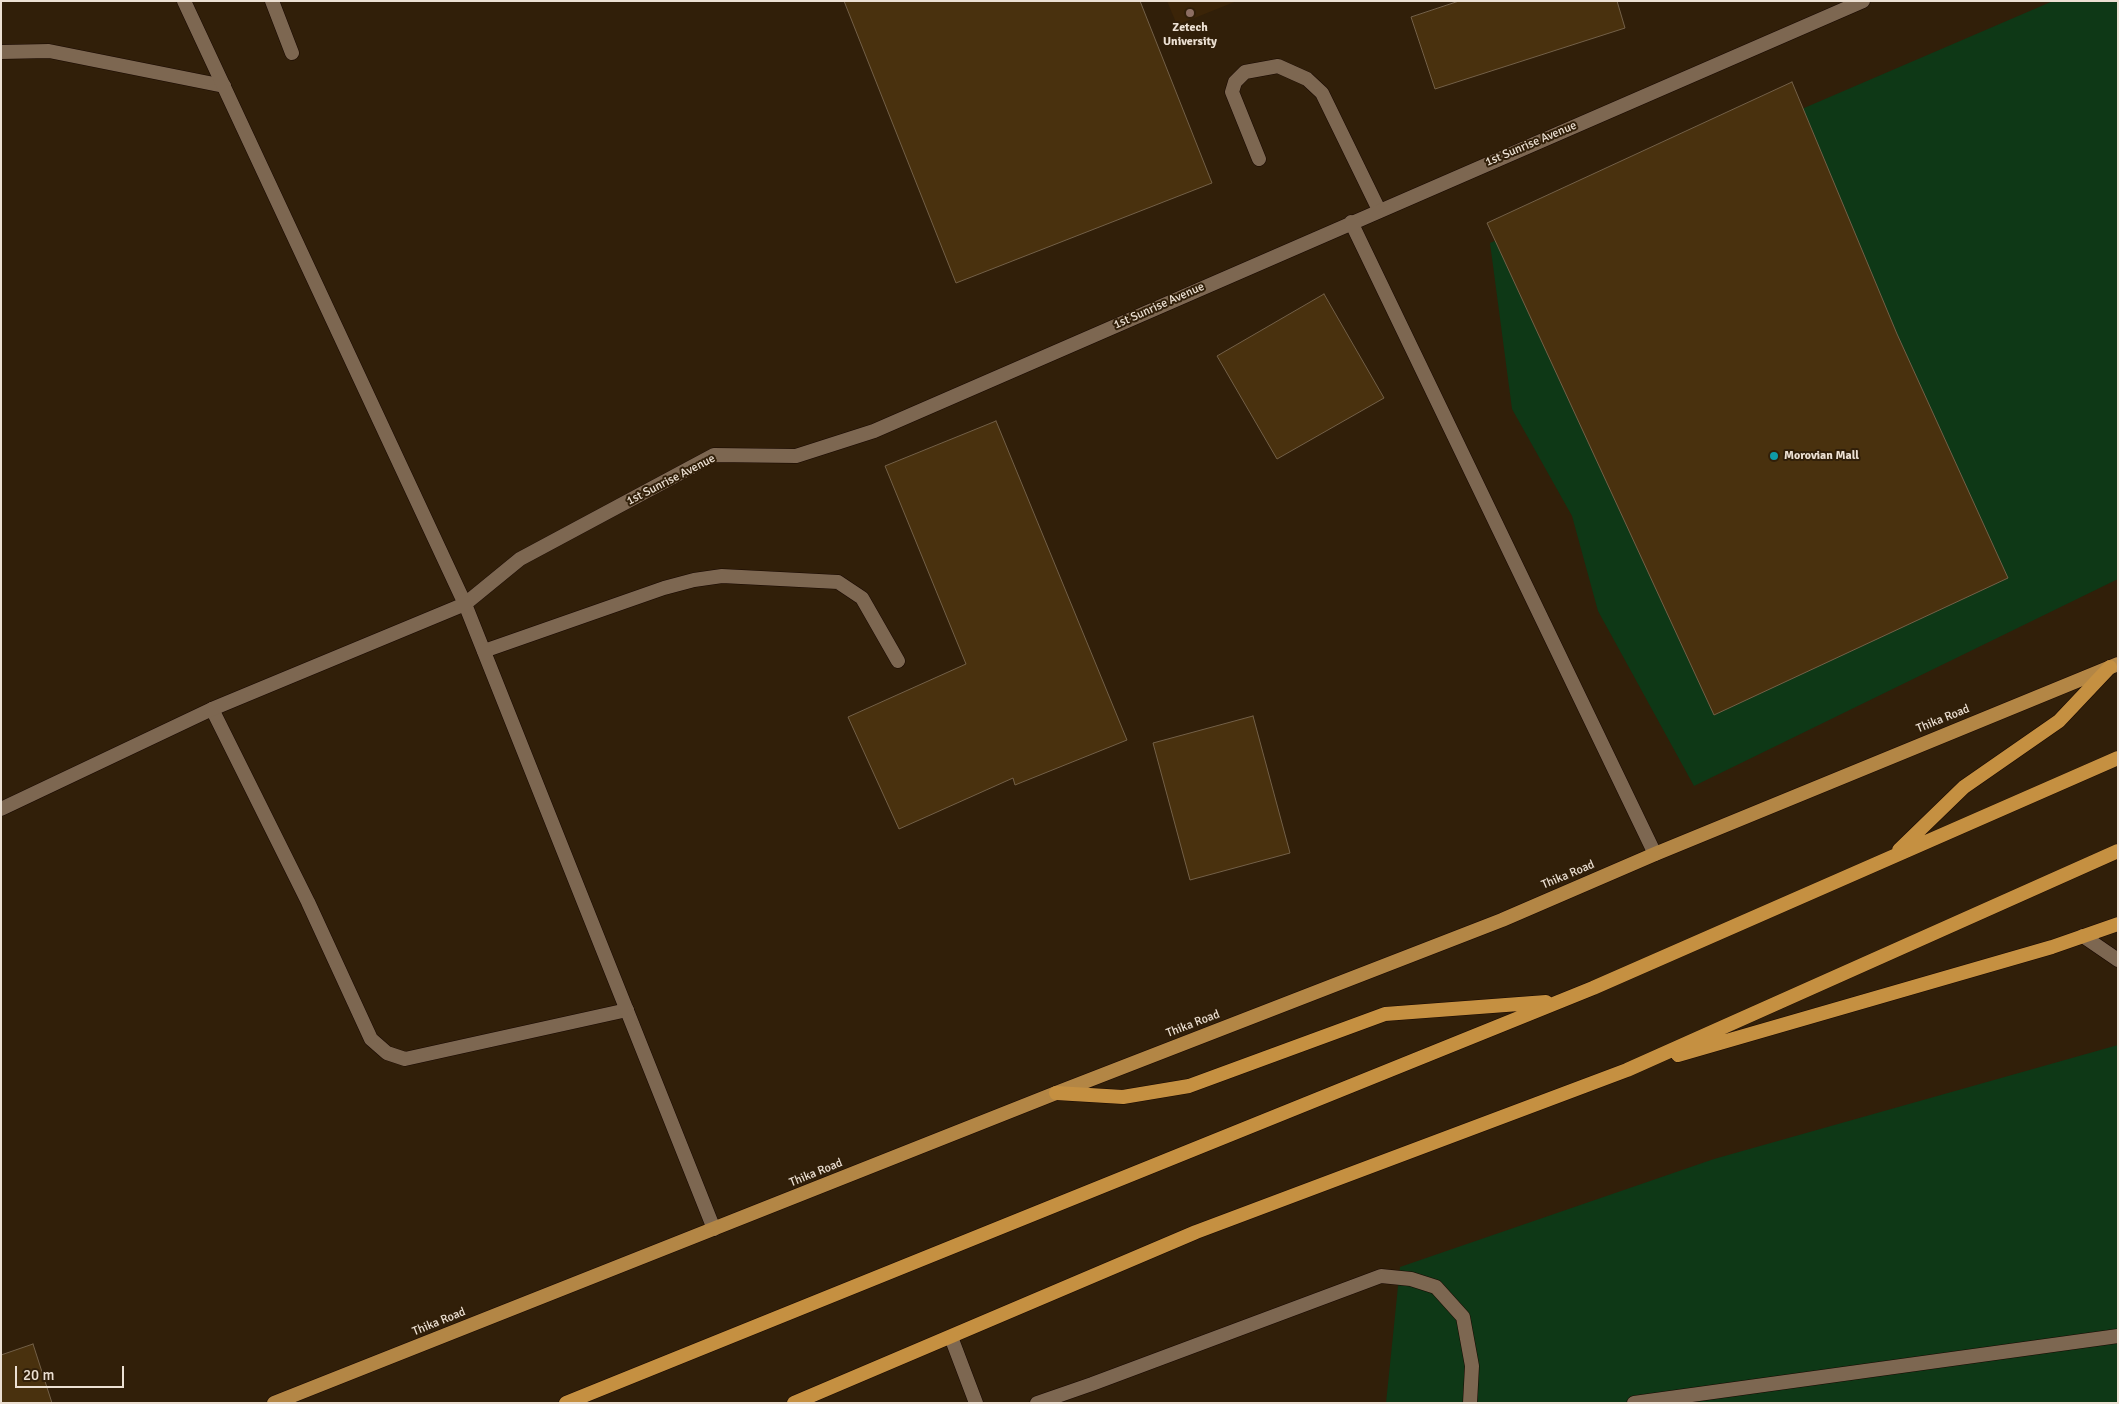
<!DOCTYPE html>
<html>
<head>
<meta charset="utf-8">
<style>
	body { margin:0 }
	#map { position:relative; width:2119px; height:1404px; overflow:hidden; background:#311f09; font-family:Signika,sans-serif }
	canvas { display:block }
	.frame { position:absolute; inset:0; border:2px solid #ece0d3; pointer-events:none }
	.scale { position:absolute; left:15px; top:1366px; width:109px; height:22px; box-sizing:border-box; border:2px solid #ece0d3; border-top:0; padding-left:6px; font-size:15px; line-height:18px; white-space:nowrap; color:#ece0d3; -webkit-text-stroke:4px #311f09; paint-order:stroke }
</style>
</head>
<body>
<div id="map">
<canvas width="2119" height="1404"></canvas>
<div class="frame"></div>
<div class="scale">20 m</div>
</div>
<script>
const ctx = document.querySelector('canvas').getContext('2d');
ctx.lineJoin = 'round';
function fill(path, color) {
  ctx.fillStyle = color;
  ctx.fill(path, 'evenodd');
}
function toPath(rows) {
  const path = new Path2D();
  for (const r of rows) {
    path.moveTo(r[0], r[1]);
    for (let i = 2; i < r.length; i += 2) path.lineTo(r[i], r[i + 1]);
  }
  return path;
}
function stroke(path, color, width, dash) {
  ctx.strokeStyle = color;
  ctx.lineWidth = width;
  ctx.lineCap = dash ? 'butt' : 'round';
  ctx.setLineDash(dash || []);
  ctx.stroke(path);
}
function write(font, color, halo, rows, align = 'center') {
  ctx.font = font + ' Signika,sans-serif';
  ctx.lineWidth = 4;
  ctx.setLineDash([]);
  ctx.textBaseline = 'middle';
  ctx.strokeStyle = halo;
  ctx.fillStyle = color;
  for (const [text, x, y, turn = 0] of rows) {
    ctx.save();
    ctx.translate(x, y);
    ctx.rotate((+turn || 0) * Math.PI / 180);
    ctx.textAlign = isNaN(turn) ? turn : align;
    if (halo) ctx.strokeText(text, 0, 0);
    ctx.fillText(text, 0, 0);
    ctx.restore();
  }
}
fill(toPath([
	[1167,1,1237,1,1177,25]
]), '#3b2408');
fill(toPath([
	[2053,1,2118,1,2118,579,1694,786,1598,611,1572,516,1512,409,1490,243],
	[2118,1045,2118,1403,1386,1403,1400,1267,1714,1159]
]), '#0e3816');
const building = toPath([
	[844,1,1140,1,1212,183,956,283,844,1],
	[1459,1,1617,1,1625,28,1435,89,1411,17,1459,1],
	[1792,82,1897,334,2008,578,1714,715,1487,223,1792,82],
	[1324,294,1384,398,1277,459,1217,356,1324,294],
	[996,421,1127,740,1015,785,1013,778,899,829,848,717,966,664,885,466,996,421],
	[1253,716,1290,853,1190,880,1153,743,1253,716],
	[33,1344,52,1403,1,1403,1,1355,33,1344]
]);
fill(building, '#49310e');
stroke(building, '#736048', 1);
const service = toPath([
	[272,1,292,53],
	[1,52,49,51,224,86],
	[1259,159,1232,92,1235,82,1245,72,1278,66,1307,79,1322,93,1379,210],
	[484,651,664,588,694,580,722,576,838,582,862,598,898,661],
	[212,709,308,902,371,1039,387,1053,405,1059,627,1010],
	[2083,936,2118,960],
	[1634,1403,2118,1336]
]);
const minor = toPath([
	[184,1,465,604,714,1229],
	[1351,222,1655,854],
	[1,809,212,709,465,604,520,559,714,455,796,456,874,431,1863,1],
	[951,1337,976,1403],
	[1037,1403,1092,1384,1381,1276,1411,1279,1436,1287,1463,1317,1472,1366,1470,1403]
]);
const primary = toPath([
	[274,1403,1056,1093,1502,920,1655,854,2118,664]
]);
const trunk = toPath([
	[1899,850,1964,787,2059,721,2110,667],
	[1678,1055,2052,947,2118,924],
	[1056,1093,1123,1097,1189,1086,1385,1014,1546,1002],
	[566,1403,1593,988,2118,758],
	[794,1403,1196,1232,1627,1070,2118,851]
]);
stroke(service, '#180800', 15);
stroke(minor, '#180800', 15);
stroke(primary, '#180800', 15);
stroke(trunk, '#180800', 15);
stroke(service, '#7d6751', 14);
stroke(minor, '#7d6751', 14);
stroke(primary, '#b38645', 14);
stroke(trunk, '#c59041', 14);
for (const [x, y, r, color] of [
	[1190,13,5,"#8d6e63"],
	[1774,456,5,"#0f9aa8"]
]) {
  const dot = new Path2D();
  dot.arc(x, y, r, 0, 2 * Math.PI);
  ctx.fillStyle = color;
  ctx.fill(dot);
  stroke(dot, '#311f09', 2);
}
write('bold 12px', '#ece0d3', '#311f09', [
	["Zetech",1190,28],
	["University",1190,42],
	["Morovian Mall",1784,456,"left"]
]);
write('12px', '#ece0d3', '#311f09', [
	["1st Sunrise Avenue",1531,144,-23],
	["1st Sunrise Avenue",1159,306,-24],
	["1st Sunrise Avenue",671,480,-27],
	["Thika Road",1943,719,-22],
	["Thika Road",1568,875,-23],
	["Thika Road",1193,1024,-21],
	["Thika Road",816,1173,-22],
	["Thika Road",439,1322,-22]
]);
</script>
</body>
</html>
